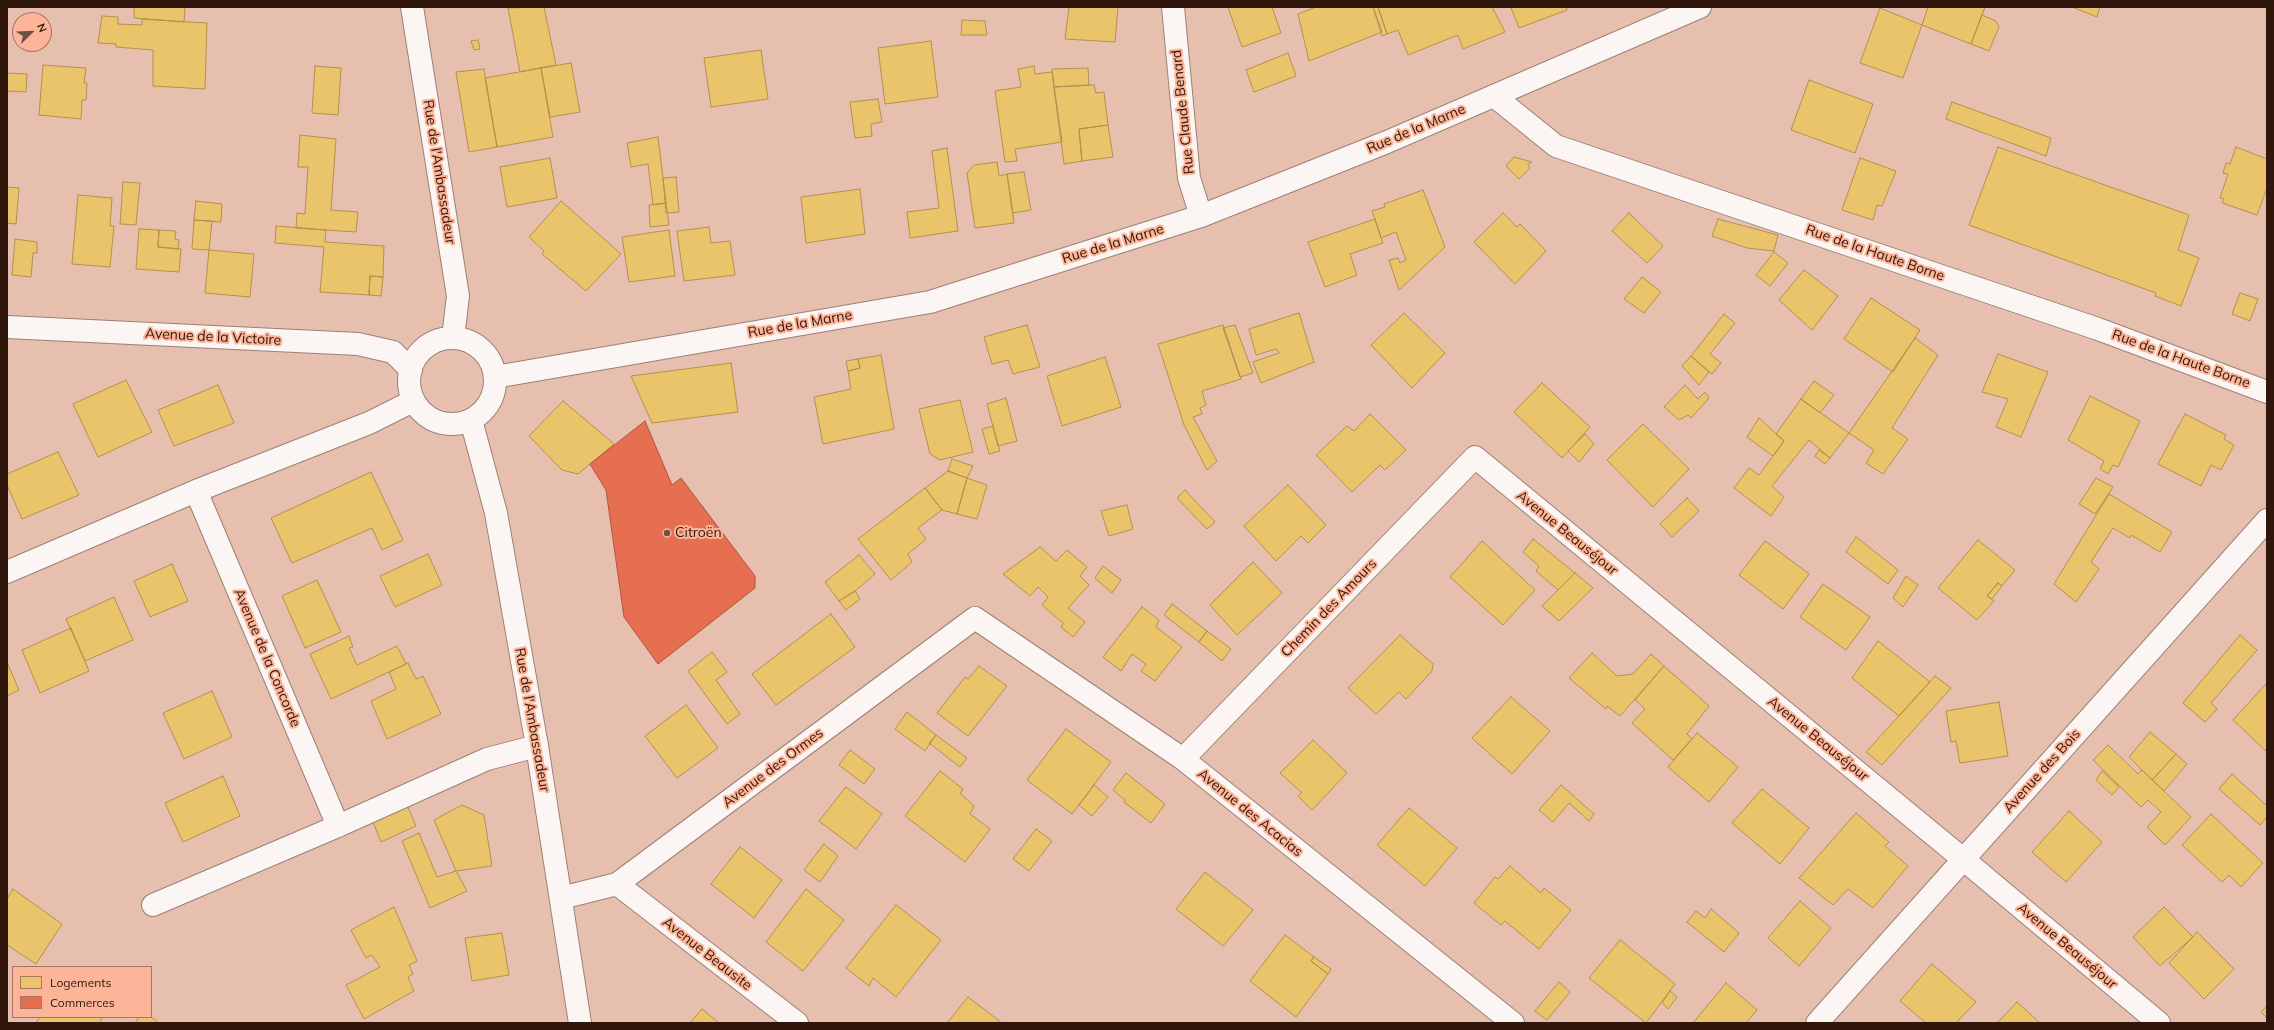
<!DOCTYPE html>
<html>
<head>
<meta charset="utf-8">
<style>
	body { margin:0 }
	#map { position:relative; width:2274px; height:1030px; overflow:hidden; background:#e6bfaf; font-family:Mulish,sans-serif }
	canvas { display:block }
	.frame { position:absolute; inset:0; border:8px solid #30160b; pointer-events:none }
	.legend { position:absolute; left:12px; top:966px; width:140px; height:52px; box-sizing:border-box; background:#fcb598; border:1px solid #aa7560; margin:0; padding:5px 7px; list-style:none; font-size:12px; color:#30160b }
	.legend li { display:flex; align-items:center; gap:8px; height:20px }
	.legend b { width:20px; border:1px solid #aa7560 }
	.north { position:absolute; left:12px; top:12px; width:40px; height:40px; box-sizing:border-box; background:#fcb598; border:1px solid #aa7560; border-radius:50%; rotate:67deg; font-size:11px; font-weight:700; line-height:16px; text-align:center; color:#30160b }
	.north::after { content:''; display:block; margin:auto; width:14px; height:18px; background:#705144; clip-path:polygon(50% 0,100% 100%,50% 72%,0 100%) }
</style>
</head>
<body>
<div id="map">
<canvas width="2274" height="1030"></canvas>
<div class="frame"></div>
<ul class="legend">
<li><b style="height:11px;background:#e9c46a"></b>Logements</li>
<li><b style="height:11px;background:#e76f51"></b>Commerces</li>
</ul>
<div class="north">N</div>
</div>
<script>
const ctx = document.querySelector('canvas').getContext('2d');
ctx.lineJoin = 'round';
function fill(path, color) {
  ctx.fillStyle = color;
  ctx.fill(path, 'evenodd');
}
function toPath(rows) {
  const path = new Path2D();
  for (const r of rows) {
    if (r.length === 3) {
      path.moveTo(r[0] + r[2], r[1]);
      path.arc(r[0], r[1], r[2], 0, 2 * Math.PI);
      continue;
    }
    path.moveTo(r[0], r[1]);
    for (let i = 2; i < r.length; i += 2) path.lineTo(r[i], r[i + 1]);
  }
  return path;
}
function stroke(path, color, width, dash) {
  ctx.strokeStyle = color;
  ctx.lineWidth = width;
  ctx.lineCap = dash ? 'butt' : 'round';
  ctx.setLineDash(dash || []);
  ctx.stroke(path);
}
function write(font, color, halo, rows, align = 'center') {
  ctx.font = font + ' Mulish,sans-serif';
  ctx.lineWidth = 4;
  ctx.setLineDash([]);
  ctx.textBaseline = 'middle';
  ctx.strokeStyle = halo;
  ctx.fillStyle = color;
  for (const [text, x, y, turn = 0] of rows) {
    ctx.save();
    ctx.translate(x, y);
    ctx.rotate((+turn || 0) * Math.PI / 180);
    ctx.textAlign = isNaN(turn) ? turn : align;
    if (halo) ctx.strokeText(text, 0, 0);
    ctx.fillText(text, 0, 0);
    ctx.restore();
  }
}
const homes = toPath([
	[134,7,185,7,184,22,134,18,134,7],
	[544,7,556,65,520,72,508,8,544,7],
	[1069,7,1118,7,1115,42,1065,39,1069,7],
	[1228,7,1272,7,1281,33,1242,47,1228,7],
	[1316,7,1373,7,1382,32,1309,61,1298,14,1316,7],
	[1373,7,1378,7,1387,34,1382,36,1373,7],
	[1378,7,1492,7,1505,32,1463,49,1458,35,1408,55,1398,30,1387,34,1378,7],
	[1514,7,1566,7,1567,10,1519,28,1511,8,1514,7],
	[1928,7,1985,7,1971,44,1922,25,1928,7],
	[2072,7,2100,7,2097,17,2072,7],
	[1880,8,1922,25,1903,78,1860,63,1880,8],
	[1982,15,1996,21,1999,27,1989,51,1971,44,1982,15],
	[102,16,118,17,118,24,142,25,142,19,207,23,205,89,153,86,153,50,116,47,116,44,98,43,102,16],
	[962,20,985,21,987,35,961,35,962,20],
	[478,40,480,49,474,50,471,41,478,40],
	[931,41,938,97,885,104,878,48,931,41],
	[761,50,768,99,711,107,704,58,761,50],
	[1288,53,1296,76,1254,92,1246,70,1288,53],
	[571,63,580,112,550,117,541,68,571,63],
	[43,65,86,68,84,83,87,83,86,100,82,100,81,119,39,115,43,65],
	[315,66,341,68,338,115,312,113,315,66],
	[1034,66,1035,74,1052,72,1062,142,1015,149,1017,161,1005,162,995,91,1021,87,1018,69,1034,66],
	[541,68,553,137,497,147,485,78,541,68],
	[1088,68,1089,85,1054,87,1052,69,1088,68],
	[484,69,497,147,469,152,456,72,484,69],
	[7,73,27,74,26,92,7,91,7,73],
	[1809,80,1873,104,1855,153,1791,130,1809,80],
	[1094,85,1096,93,1104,92,1108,125,1079,129,1082,161,1064,164,1054,87,1094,85],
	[878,99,882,122,871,124,872,136,855,138,850,102,878,99],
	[1952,102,2051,138,2046,156,1946,119,1952,102],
	[1108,125,1113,157,1082,161,1079,129,1108,125],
	[300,135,336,139,331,210,358,212,356,232,296,228,297,213,305,214,308,167,298,167,300,135],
	[658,137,666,203,653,205,648,164,631,167,627,143,658,137],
	[1998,147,2189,215,2178,250,2199,258,2181,306,2155,296,2156,293,1969,225,1998,147],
	[2236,147,2267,159,2267,188,2257,215,2222,203,2224,199,2220,198,2228,174,2223,173,2226,163,2230,164,2236,147],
	[947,148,958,231,910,238,907,212,939,208,932,151,947,148],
	[1514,157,1532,162,1528,164,1530,168,1519,179,1506,166,1514,157],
	[550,158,557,198,507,207,500,167,550,158],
	[1860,158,1896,171,1882,206,1877,205,1873,220,1842,210,1860,158],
	[997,162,999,176,1007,174,1014,223,975,228,967,173,974,165,997,162],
	[1024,172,1031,210,1013,213,1007,174,1024,172],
	[676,177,679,212,666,213,663,178,676,177],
	[123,182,140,183,136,225,120,224,123,182],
	[7,187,19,188,16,224,7,223,7,187],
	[860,189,865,234,806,243,801,197,860,189],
	[1423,190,1445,247,1399,290,1389,260,1398,258,1400,263,1406,260,1396,232,1381,238,1372,211,1385,207,1384,204,1423,190],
	[78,195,112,198,110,226,114,226,110,267,72,264,78,195],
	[196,201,222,204,221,222,194,220,196,201],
	[561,201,621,254,586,291,542,254,544,251,529,237,561,201],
	[666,203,669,225,650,227,649,205,666,203],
	[1503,213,1517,227,1520,224,1546,251,1515,284,1474,242,1503,213],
	[1629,213,1663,246,1647,263,1612,231,1629,213],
	[1375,219,1383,243,1350,254,1357,275,1325,287,1308,242,1375,219],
	[1718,219,1778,235,1774,251,1747,248,1712,236,1718,219],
	[194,220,212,221,209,250,192,249,194,220],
	[276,226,326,230,325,242,384,246,383,277,370,276,369,295,320,292,324,247,275,243,276,226],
	[709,227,711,243,730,241,735,275,684,281,677,231,709,227],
	[139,229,159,230,158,247,181,249,179,272,136,269,139,229],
	[159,230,176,231,175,239,179,240,178,249,158,247,159,230],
	[669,230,675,276,629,282,622,237,669,230],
	[15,239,37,242,37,253,33,253,31,277,12,275,15,239],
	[209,250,254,254,250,297,205,293,209,250],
	[1774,252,1788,263,1770,286,1756,275,1774,252],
	[1804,270,1838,296,1812,330,1779,300,1804,270],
	[370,276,383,277,381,296,369,295,370,276],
	[1642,277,1661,292,1644,313,1624,299,1642,277],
	[2240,293,2258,299,2250,321,2232,314,2240,293],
	[1871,298,1920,330,1893,372,1844,339,1871,298],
	[1299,313,1314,362,1261,383,1253,362,1279,353,1276,349,1256,355,1249,329,1299,313],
	[1404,313,1445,353,1412,388,1371,345,1404,313],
	[1724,314,1735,323,1710,354,1721,363,1712,374,1691,356,1724,314],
	[1027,325,1040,367,1013,374,1008,360,992,364,984,337,1027,325],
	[1223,325,1241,379,1202,391,1206,405,1200,408,1202,414,1193,417,1217,461,1207,470,1184,425,1158,344,1223,325],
	[1235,325,1253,373,1240,377,1223,328,1235,325],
	[1915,338,1938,355,1892,428,1908,439,1883,474,1866,463,1874,450,1849,433,1915,338],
	[1998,354,2048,372,2021,437,1996,427,2008,399,1982,392,1998,354],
	[881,355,894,429,823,444,814,397,851,389,848,371,860,368,858,359,881,355],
	[1691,356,1709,372,1699,385,1682,366,1691,356],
	[1105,357,1121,407,1062,426,1047,376,1105,357],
	[858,359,860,368,848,371,846,361,858,359],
	[731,363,738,412,652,423,631,376,731,363],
	[126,380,152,432,98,457,73,404,126,380],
	[1814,381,1834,395,1820,413,1801,399,1814,381],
	[1542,383,1590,427,1562,458,1514,412,1542,383],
	[218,385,234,423,174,446,158,410,218,385],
	[1685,385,1698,399,1705,392,1709,398,1691,418,1688,415,1679,420,1664,407,1685,385],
	[2090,396,2140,421,2118,467,2113,465,2108,474,2100,469,2104,461,2068,440,2090,396],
	[1006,398,1017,441,998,446,987,404,1006,398],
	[1801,399,1849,433,1830,458,1809,440,1772,486,1784,497,1771,516,1734,488,1749,468,1759,475,1784,441,1776,434,1801,399],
	[960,400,973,452,940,460,930,454,919,409,960,400],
	[563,401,614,444,578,474,562,470,529,436,563,401],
	[1370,414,1406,450,1385,470,1380,465,1352,492,1316,455,1347,426,1354,431,1370,414],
	[2185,414,2226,435,2224,439,2234,445,2221,470,2211,465,2201,486,2158,464,2185,414],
	[1759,418,1784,441,1773,456,1747,437,1759,418],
	[1643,424,1689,469,1653,507,1607,460,1643,424],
	[993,426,1000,451,989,454,982,429,993,426],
	[1585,434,1594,444,1579,462,1568,451,1585,434],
	[1819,450,1830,458,1825,464,1815,456,1819,450],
	[58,452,79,495,22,519,7,485,7,474,58,452],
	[952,459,973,466,967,478,948,471,952,459],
	[948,471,967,478,957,514,942,510,925,488,948,471],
	[371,472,403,540,382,550,372,528,292,563,271,518,371,472],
	[967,478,987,485,977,519,957,514,967,478],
	[2096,478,2113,487,2095,514,2079,504,2096,478],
	[1288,485,1326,525,1308,543,1301,536,1276,561,1244,526,1288,485],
	[925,488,942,510,918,528,926,539,908,554,912,562,891,580,858,539,925,488],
	[1185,490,1215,522,1207,529,1177,498,1185,490],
	[2109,494,2172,532,2160,552,2131,535,2130,538,2113,528,2091,562,2099,569,2076,602,2054,584,2109,494],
	[1687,498,1699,511,1672,537,1660,524,1687,498],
	[1127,505,1133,529,1109,536,1101,511,1127,505],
	[1856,537,1898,570,1888,584,1846,552,1856,537],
	[1533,539,1575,573,1558,590,1536,571,1539,566,1523,552,1533,539],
	[1978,540,2015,570,2002,586,1998,583,1987,596,1994,601,1977,620,1938,588,1978,540],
	[1482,541,1535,590,1503,625,1450,577,1482,541],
	[1765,541,1809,574,1783,609,1739,575,1765,541],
	[1040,547,1056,561,1067,550,1087,567,1080,576,1089,585,1068,608,1085,622,1073,637,1061,627,1063,623,1042,605,1048,597,1038,587,1030,596,1003,574,1040,547],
	[428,554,442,585,395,607,380,576,428,554],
	[859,555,875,574,855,591,839,601,825,582,859,555],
	[1253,562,1282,593,1237,635,1210,605,1253,562],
	[172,564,188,601,150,617,134,581,172,564],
	[1103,566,1121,580,1112,593,1095,578,1103,566],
	[1575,573,1593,588,1559,621,1542,606,1575,573],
	[1906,576,1918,585,1903,607,1893,598,1906,576],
	[317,580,341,632,305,648,282,596,317,580],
	[1998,583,2002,586,1992,599,1987,596,1998,583],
	[1823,584,1870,617,1846,650,1800,617,1823,584],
	[855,591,860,599,846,610,839,601,855,591],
	[114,597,133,640,85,661,66,619,114,597],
	[1172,604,1207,631,1199,642,1164,615,1172,604],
	[1142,607,1159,620,1156,627,1182,647,1155,681,1141,671,1146,664,1132,654,1121,671,1103,657,1142,607],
	[831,614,855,647,776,705,752,674,831,614],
	[71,628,89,671,40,693,22,650,71,628],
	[1207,631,1231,649,1222,661,1199,642,1207,631],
	[1400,635,1433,664,1432,671,1406,699,1399,692,1376,714,1348,688,1400,635],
	[2240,635,2257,650,2211,703,2217,709,2205,722,2183,703,2240,635],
	[349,636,353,647,349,648,357,665,397,646,406,664,331,699,310,654,349,636],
	[1878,641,1930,682,1899,716,1852,678,1878,641],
	[712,652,727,672,716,680,740,714,727,724,688,671,712,652],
	[1592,653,1617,676,1633,674,1651,654,1664,666,1620,716,1607,706,1606,709,1569,678,1592,653],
	[7,662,19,690,7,696,7,662],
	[408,663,416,679,423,676,441,714,387,739,371,701,396,689,389,672,408,663],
	[979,666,1007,686,968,736,937,713,965,677,968,679,979,666],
	[1664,666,1709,706,1687,734,1692,739,1673,760,1632,723,1645,709,1635,700,1664,666],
	[1935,676,1951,688,1882,765,1866,752,1935,676],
	[2266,684,2267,685,2267,752,2233,720,2266,684],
	[212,691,232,737,184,759,163,713,212,691],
	[1511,697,1550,731,1512,774,1472,738,1511,697],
	[1999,702,2008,756,1960,763,1956,741,1951,742,1946,711,1999,702],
	[686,705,718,748,677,778,645,736,686,705],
	[907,712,936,735,925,751,895,729,907,712],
	[1066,729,1111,762,1072,814,1027,780,1066,729],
	[2150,732,2176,754,2152,780,2129,757,2150,732],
	[1697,733,1738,767,1709,802,1668,767,1697,733],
	[936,735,967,758,960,767,929,743,936,735],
	[1313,740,1347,773,1312,810,1298,796,1302,793,1280,773,1313,740],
	[2108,745,2138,774,2142,770,2191,817,2165,845,2147,827,2161,812,2148,800,2141,807,2093,760,2108,745],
	[850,750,875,769,864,784,839,765,850,750],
	[2176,754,2187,764,2164,791,2152,780,2176,754],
	[940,771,963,789,960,793,974,806,970,814,990,829,965,862,905,816,940,771],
	[2102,771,2119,787,2112,795,2096,780,2102,771],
	[1126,773,1165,804,1151,823,1124,802,1125,800,1113,790,1126,773],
	[2232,774,2267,806,2267,817,2260,825,2219,789,2232,774],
	[223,776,240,816,183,842,165,803,223,776],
	[1094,785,1108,797,1092,816,1079,805,1094,785],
	[1561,785,1594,814,1589,821,1569,803,1553,822,1539,810,1561,785],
	[846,787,882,814,856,849,819,821,846,787],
	[1762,789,1809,828,1780,864,1732,823,1762,789],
	[462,805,484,815,492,866,456,871,434,820,462,805],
	[408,807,416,826,381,842,373,822,408,807],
	[1409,808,1457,848,1425,886,1377,845,1409,808],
	[2069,811,2102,842,2066,882,2032,852,2069,811],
	[1856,813,1889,842,1885,846,1908,866,1873,908,1848,889,1833,905,1799,878,1856,813],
	[2211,814,2263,863,2241,887,2229,875,2222,882,2182,845,2211,814],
	[1036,829,1052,841,1029,871,1013,859,1036,829],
	[419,833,437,877,456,871,467,891,430,908,402,841,419,833],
	[824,844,838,856,820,882,804,870,824,844],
	[740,847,782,880,754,918,711,884,740,847],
	[1510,866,1541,893,1544,888,1571,910,1539,949,1505,921,1501,925,1474,903,1495,877,1498,879,1510,866],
	[1205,872,1253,910,1223,946,1176,909,1205,872],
	[13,889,62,924,36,964,7,945,7,899,13,889],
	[806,889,844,920,803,971,766,942,806,889],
	[1800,901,1831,928,1799,966,1768,938,1800,901],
	[896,905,941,940,896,997,873,978,869,986,846,968,896,905],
	[394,907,417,961,409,965,413,974,408,977,414,991,364,1019,346,985,380,967,372,955,366,958,351,930,394,907],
	[2164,907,2193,937,2160,966,2133,937,2164,907],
	[1711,909,1739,933,1724,952,1687,922,1696,911,1705,918,1711,909],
	[2197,932,2234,969,2204,999,2169,963,2197,932],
	[502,933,509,975,472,981,465,938,502,933],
	[1285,935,1314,957,1311,961,1328,974,1296,1017,1250,981,1285,935],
	[1620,940,1675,984,1646,1023,1589,978,1620,940],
	[1314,957,1331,969,1328,974,1311,961,1314,957],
	[1932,964,1976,1002,1956,1023,1926,1023,1900,1001,1932,964],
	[1559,982,1570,992,1547,1020,1535,1011,1559,982],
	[1726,983,1757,1010,1746,1023,1693,1023,1726,983],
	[1670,991,1677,997,1668,1009,1662,1003,1670,991],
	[968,997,1002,1023,947,1023,968,997],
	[2017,1002,2040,1023,1997,1023,2017,1002],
	[2267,1006,2267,1018,2261,1012,2267,1006],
	[702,1009,719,1023,690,1023,702,1009],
	[40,1017,103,1017,99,1023,36,1023,40,1017],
	[139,1017,151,1017,159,1023,135,1023,139,1017]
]);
fill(homes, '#e9c46a');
stroke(homes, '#b2904e', 1);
const shops = toPath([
	[645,421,672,485,681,478,755,576,755,588,658,664,624,617,606,490,590,464,645,421]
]);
fill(shops, '#e76f51');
stroke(shops, '#b0543c', 1);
const street = toPath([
	[1173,7,1189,178,1201,216],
	[1494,96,1556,146,2098,329,2267,392],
	[7,327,358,344,393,352,411,370],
	[196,491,338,826],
	[7,572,196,491,369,423,413,401],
	[1183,759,1475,457,1963,859,2159,1023],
	[617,884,797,1023],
	[561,898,617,884,975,618,1183,759,1513,1023],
	[153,905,338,826,487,759,537,746],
	[1817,1023,2267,520]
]);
const secondary = toPath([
	[412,7,458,296,453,338],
	[452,381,43],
	[495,377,930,302,1201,216,1387,142,1700,7],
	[471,420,496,513,537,746,580,1023]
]);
stroke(street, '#9d8074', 24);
stroke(secondary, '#9d8074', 24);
stroke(street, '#fbf5f3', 22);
stroke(secondary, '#fbf5f3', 22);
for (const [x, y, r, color] of [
	[667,533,4,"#705144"]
]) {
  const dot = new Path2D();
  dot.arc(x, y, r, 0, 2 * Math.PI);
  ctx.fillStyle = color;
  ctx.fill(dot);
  stroke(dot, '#fcb598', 1.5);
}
write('14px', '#30160b', '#fcb598', [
	["Rue Claude Benard",1183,112,-96],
	["Rue de la Marne",1416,129,-23],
	["Rue de l'Ambassadeur",439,172,81],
	["Rue de la Marne",1113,244,-17],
	["Rue de la Haute Borne",1875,253,19],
	["Rue de la Marne",800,324,-10],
	["Avenue de la Victoire",213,337,3],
	["Rue de la Haute Borne",2181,359,20],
	["Avenue Beauséjour",1567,533,39],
	["Chemin des Amours",1329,608,-46],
	["Avenue de la Concorde",267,658,67],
	["Rue de l'Ambassadeur",532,720,80],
	["Avenue Beauséjour",1818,739,39],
	["Avenue des Ormes",773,768,-37],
	["Avenue des Bois",2042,771,-48],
	["Avenue des Acacias",1250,813,39],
	["Avenue Beauséjour",2067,946,40],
	["Avenue Beausite",707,954,38]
]);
write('14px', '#30160b', '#fcb598', [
	["Citroën",675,533]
], 'left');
</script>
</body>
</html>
